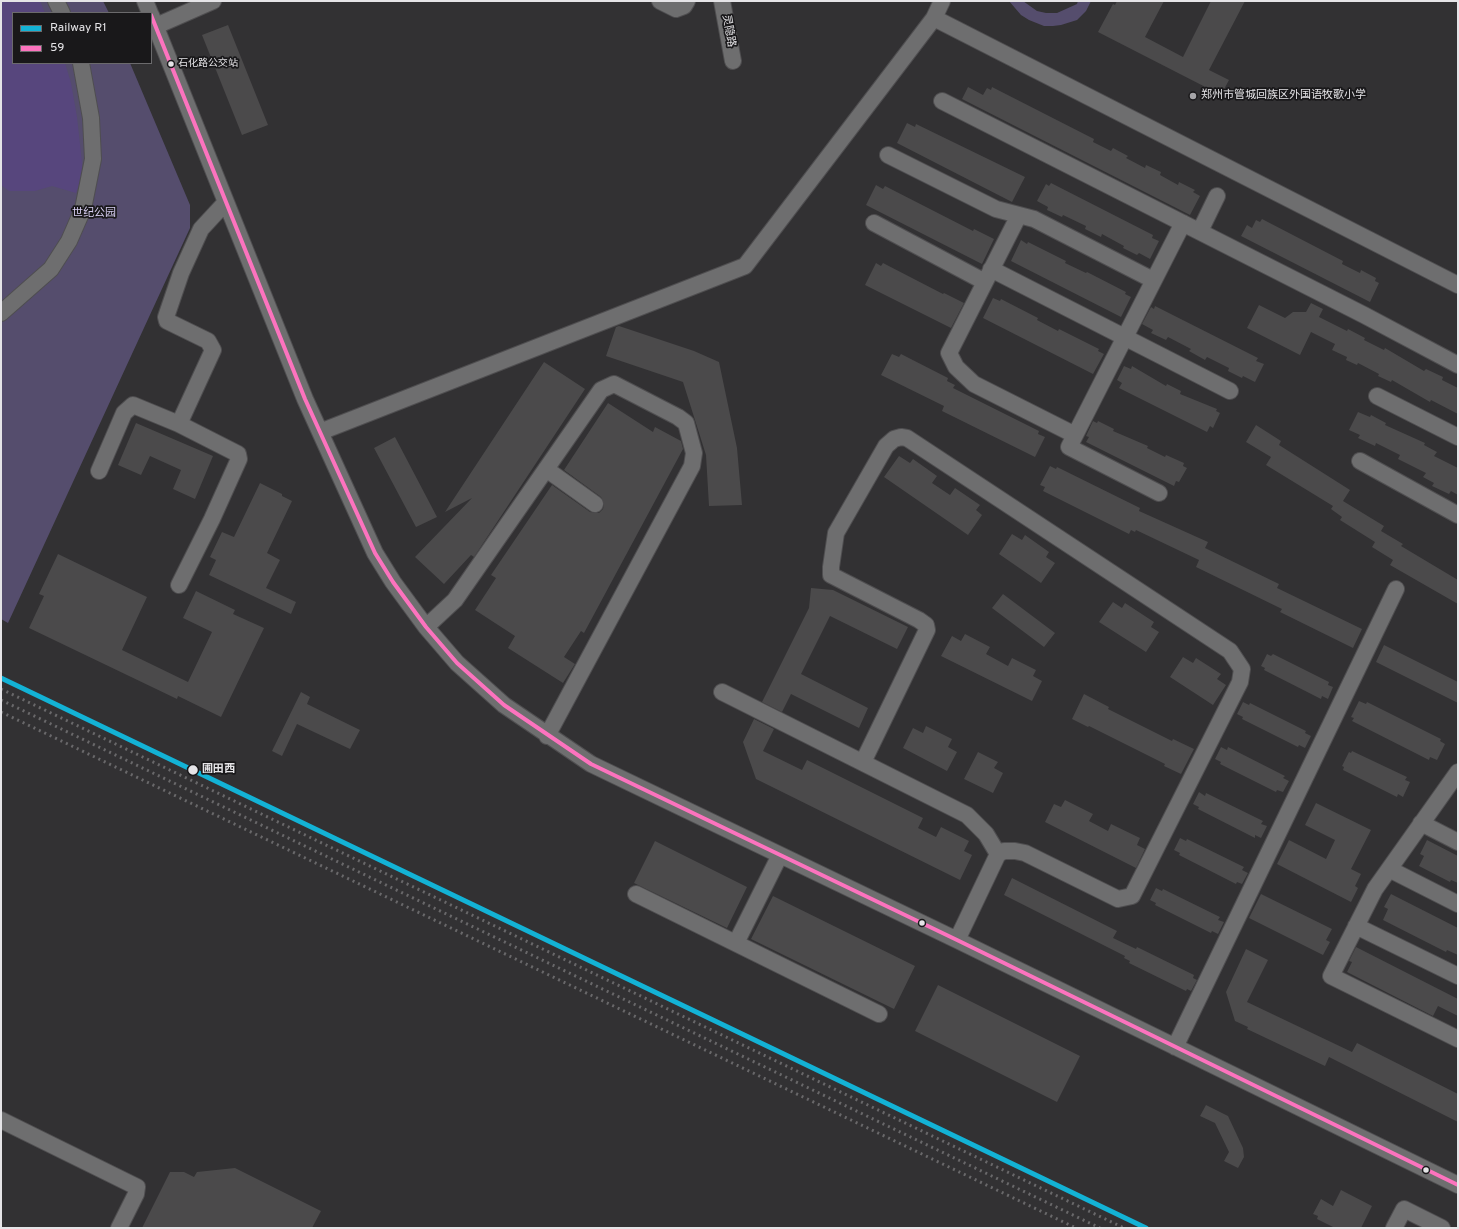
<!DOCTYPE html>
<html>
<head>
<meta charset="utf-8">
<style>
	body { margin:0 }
	#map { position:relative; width:1459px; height:1229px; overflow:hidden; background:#323133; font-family:Overpass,sans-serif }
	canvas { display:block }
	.frame { position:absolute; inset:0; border:2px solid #e5e4e7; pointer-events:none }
	.legend { position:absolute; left:12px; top:12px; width:140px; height:52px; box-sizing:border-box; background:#19181a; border:1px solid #6b6a6c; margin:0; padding:5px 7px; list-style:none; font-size:12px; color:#e5e4e7 }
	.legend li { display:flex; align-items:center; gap:8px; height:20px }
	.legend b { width:20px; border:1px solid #6b6a6c }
</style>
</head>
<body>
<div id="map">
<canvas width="1459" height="1229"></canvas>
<div class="frame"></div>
<ul class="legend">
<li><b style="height:5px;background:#13b2d5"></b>Railway R1</li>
<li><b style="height:5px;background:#fc73be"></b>59</li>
</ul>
</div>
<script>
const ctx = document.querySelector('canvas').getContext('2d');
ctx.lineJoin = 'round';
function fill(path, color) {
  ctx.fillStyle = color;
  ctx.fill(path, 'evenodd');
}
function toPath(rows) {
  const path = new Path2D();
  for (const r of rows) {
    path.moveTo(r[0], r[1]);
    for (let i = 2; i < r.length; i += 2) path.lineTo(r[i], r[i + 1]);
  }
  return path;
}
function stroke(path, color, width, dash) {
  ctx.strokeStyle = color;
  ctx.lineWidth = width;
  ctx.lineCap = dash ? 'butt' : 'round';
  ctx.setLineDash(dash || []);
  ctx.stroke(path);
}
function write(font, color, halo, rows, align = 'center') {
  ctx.font = font + ' Overpass,"Noto Sans SC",sans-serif';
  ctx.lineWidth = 3.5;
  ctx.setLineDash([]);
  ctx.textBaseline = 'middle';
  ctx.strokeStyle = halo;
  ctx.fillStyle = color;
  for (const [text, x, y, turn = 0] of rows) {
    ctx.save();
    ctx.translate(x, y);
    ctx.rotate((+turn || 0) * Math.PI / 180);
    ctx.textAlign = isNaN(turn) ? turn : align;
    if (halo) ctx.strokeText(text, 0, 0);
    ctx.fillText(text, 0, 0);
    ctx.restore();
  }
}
fill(toPath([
	[1,1,103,1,109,13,13,13,13,63,130,63,190,205,190,228,8,623,1,619],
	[1009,1,1023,1,1037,11,1046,13,1057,13,1077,4,1078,1,1091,1,1086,11,1077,20,1061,25,1053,26,1044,26,1029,20,1021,15]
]), '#554d6d');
fill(toPath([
	[1,1,40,1,45,13,13,13,13,63,65,63,71,83,77,117,82,162,82,177,76,193,52,186,35,191,9,191,1,185]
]), '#57467d');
fill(toPath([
	[1117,1,1164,1,1145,37,1183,57,1211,1,1245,1,1209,70,1229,80,1221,95,1098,32,1113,4,1115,5],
	[228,25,268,125,242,135,202,35],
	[968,87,983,95,987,88,991,90,992,87,1094,139,1093,142,1111,151,1113,148,1128,156,1126,158,1145,168,1146,165,1161,172,1160,175,1178,185,1179,182,1195,190,1193,192,1200,196,1190,215,962,99],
	[907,123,915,127,916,124,1025,177,1012,202,897,143],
	[1051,183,1153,235,1152,238,1159,241,1150,259,1139,253,1137,255,1123,248,1124,246,1102,234,1101,237,1085,229,1086,226,1063,215,1062,217,1047,210,1048,207,1037,201,1046,184,1049,186],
	[876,185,883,189,885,186,973,231,974,229,994,239,982,264,866,205],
	[1262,219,1343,261,1342,264,1360,273,1361,270,1376,278,1375,281,1379,283,1370,302,1241,236,1247,225,1252,228,1256,220,1260,222],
	[1021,240,1027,244,1028,242,1066,261,1065,263,1086,273,1087,272,1126,292,1125,294,1131,297,1121,317,1011,261],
	[876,263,881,266,883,263,943,294,944,293,964,303,951,328,865,285],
	[993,298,1000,301,1001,299,1038,318,1037,320,1058,331,1059,329,1099,349,1098,351,1104,354,1093,374,983,318],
	[1311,303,1323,309,1319,317,1347,331,1348,329,1365,338,1364,340,1384,350,1385,348,1424,371,1426,369,1443,377,1442,380,1458,388,1458,414,1431,400,1430,402,1392,380,1391,382,1378,376,1379,374,1358,363,1357,365,1346,360,1347,357,1332,350,1335,344,1311,332,1300,355,1247,328,1259,305,1285,318,1293,312,1306,312],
	[1155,306,1258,358,1256,361,1264,364,1255,382,1243,376,1242,378,1228,371,1229,368,1207,357,1205,360,1189,351,1191,349,1168,337,1166,340,1151,333,1153,330,1142,324,1151,307,1154,309],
	[619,326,694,351,719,362,737,448,742,505,709,506,706,455,683,382,606,356,616,327],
	[892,354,899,357,901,354,948,378,947,381,955,385,953,388,1039,431,1038,434,1045,437,1035,457,942,411,944,406,881,375],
	[544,362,585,389,474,557,471,555,444,584,415,557,472,498,445,512],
	[1124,366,1131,369,1132,366,1166,386,1167,384,1181,391,1180,394,1217,409,1216,411,1220,413,1213,428,1210,426,1207,432,1119,388,1122,383,1117,380],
	[608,403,653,432,655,427,681,441,683,449,584,633,581,631,564,657,575,664,563,683,508,648,515,636,475,610,496,578,491,575,552,485,590,512,599,513,603,509,604,505,601,497,564,470],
	[1358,412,1370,417,1371,415,1386,423,1385,425,1425,443,1424,445,1437,452,1434,456,1458,468,1458,495,1451,491,1449,494,1432,486,1434,483,1423,477,1426,473,1398,459,1400,455,1376,443,1375,446,1358,438,1360,435,1349,430],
	[1093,421,1097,423,1098,421,1114,429,1113,431,1148,446,1147,448,1165,457,1166,455,1184,463,1183,466,1187,468,1179,482,1176,481,1174,486,1086,442,1089,437,1086,436],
	[136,423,213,456,195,499,173,489,181,470,150,456,141,475,118,465],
	[1256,425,1281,441,1279,445,1350,490,1343,501,1384,526,1381,531,1403,544,1401,546,1458,580,1458,604,1390,565,1393,560,1372,547,1375,542,1340,520,1342,517,1331,509,1333,506,1266,465,1271,457,1246,442],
	[395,437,437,517,416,527,374,448],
	[899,456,910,463,913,459,937,476,932,483,950,495,955,488,980,505,976,510,982,515,968,535,884,477],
	[1050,466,1056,469,1057,467,1140,508,1139,511,1208,542,1205,548,1279,584,1277,588,1362,629,1353,648,1280,612,1282,609,1196,567,1199,560,1136,530,1135,532,1131,530,1129,534,1043,491,1045,487,1040,485],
	[260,483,282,494,282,496,292,501,267,553,280,560,266,588,296,602,291,614,209,575,216,560,210,557,222,532,234,537],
	[1012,534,1022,540,1025,535,1049,552,1046,557,1055,563,1041,583,999,554],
	[58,554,147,597,122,650,188,682,212,632,183,618,196,591,235,610,233,614,264,628,221,717,178,696,177,699,29,628,44,596,39,594],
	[811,588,833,590,908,627,897,649,830,616,801,674,868,708,859,728,791,694,782,712,762,702,809,608],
	[1003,594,1055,633,1044,647,992,608],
	[1113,602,1122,608,1125,603,1154,622,1151,627,1159,632,1146,652,1099,622],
	[965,634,990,647,986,654,1008,666,1012,658,1036,670,1033,676,1042,681,1032,701,941,656,952,636,961,641],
	[1384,645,1458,682,1458,703,1376,662],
	[1267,654,1271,656,1273,654,1329,682,1328,685,1333,687,1328,699,1322,696,1321,699,1264,670,1265,668,1261,666],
	[1183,657,1193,663,1196,658,1221,674,1217,679,1226,685,1213,705,1170,677],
	[301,692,310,697,307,704,360,730,350,749,297,724,282,756,272,751],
	[1084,694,1109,707,1108,709,1172,741,1173,739,1194,749,1181,774,1164,766,1165,764,1089,726,1088,727,1072,719],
	[1359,701,1366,704,1367,702,1441,739,1440,741,1445,744,1437,760,1430,757,1429,760,1352,721,1354,718,1351,717],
	[1243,702,1249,705,1250,703,1306,731,1305,733,1311,736,1305,748,1299,745,1298,747,1242,719,1243,717,1237,714],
	[754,719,774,729,763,751,802,770,807,760,923,818,918,828,936,837,941,827,969,841,964,851,972,855,960,880,756,779,743,742],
	[926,726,952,739,948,747,957,752,947,771,903,748,913,728,923,733],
	[1221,747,1227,750,1228,747,1285,776,1283,778,1289,781,1283,792,1277,790,1276,792,1220,764,1221,762,1215,759],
	[1352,751,1407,777,1405,780,1410,782,1403,797,1398,794,1397,797,1343,770,1344,767,1342,766,1349,752,1351,753],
	[978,752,998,762,994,768,1003,773,993,793,964,779],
	[1199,792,1205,796,1206,793,1263,821,1261,824,1267,826,1261,838,1255,835,1255,838,1198,809,1199,807,1193,804],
	[1065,800,1093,814,1089,821,1108,831,1111,824,1140,838,1137,845,1145,849,1136,868,1045,822,1054,804,1061,807],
	[1316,803,1371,830,1351,869,1361,874,1355,886,1358,888,1351,902,1277,864,1289,840,1326,859,1335,840,1305,825],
	[1180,838,1186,841,1187,839,1244,867,1242,870,1248,873,1242,884,1237,882,1236,884,1179,855,1180,853,1174,850],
	[1427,840,1458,856,1458,883,1451,880,1450,882,1419,866,1424,856,1420,854],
	[655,841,747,887,727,928,634,883],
	[1012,878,1117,931,1113,938,1136,949,1137,947,1194,975,1193,978,1197,980,1191,991,1187,989,1186,991,1129,963,1130,961,1124,958,1125,956,1004,895],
	[1156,888,1162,891,1163,889,1220,917,1218,920,1224,922,1218,934,1212,931,1211,933,1155,905,1156,903,1150,900],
	[1261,894,1332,929,1326,940,1330,942,1323,955,1249,918],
	[1391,894,1458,928,1458,955,1447,950,1446,952,1383,920,1388,909,1384,907],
	[773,896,915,966,894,1009,751,939],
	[1356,947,1458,999,1458,1016,1438,1006,1433,1016,1347,972,1352,962,1349,961],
	[1246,949,1268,960,1247,1002,1352,1052,1357,1043,1458,1094,1458,1122,1329,1057,1325,1066,1247,1029,1248,1027,1235,1021,1226,992],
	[938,985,1080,1056,1057,1102,915,1031],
	[1206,1105,1228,1116,1243,1148,1244,1157,1238,1168,1224,1161,1229,1152,1215,1123,1200,1116],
	[235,1168,321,1211,312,1228,142,1228,170,1172,184,1172,194,1177,197,1172],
	[1341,1190,1372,1206,1361,1228,1335,1228,1317,1219,1318,1216,1313,1214,1321,1199,1333,1206]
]), '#4b4a4b');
const minor = toPath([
	[56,1,62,13],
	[145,1,150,13],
	[660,1,676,9,684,6,687,1],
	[722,1,733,61],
	[151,15,305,399,375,553,393,582,426,627,457,663,504,705,591,764,957,940,1458,1185],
	[934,18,1458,285],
	[156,26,213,1],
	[942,101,1364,315,1458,365],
	[888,155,996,209,1034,219,1153,280],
	[1019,215,949,353,956,367,974,384,1075,435],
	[874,223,985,282],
	[1200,231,1217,196],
	[991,269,1230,391],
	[1,313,51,269,69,241,83,209,93,159,91,118,81,63],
	[1377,396,1458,437],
	[179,424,213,350,208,341,167,321,166,317,181,273,201,229,226,202],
	[320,432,745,266,934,18,942,1],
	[1360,461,1458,515],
	[546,469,595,504],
	[99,471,124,413,133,405,179,424,238,454,239,459,212,519,179,585],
	[1159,493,1069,447,1183,223],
	[426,627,455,600,601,390,614,384,678,417,686,423,694,453,692,466,547,736],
	[722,692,967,815,986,834,998,854],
	[863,762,927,630,926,625,919,620,831,575,831,567,836,533,886,446,894,439,901,437,907,438,1230,651,1242,669,1240,682,1132,896,1118,899,1025,853,1015,851,1004,851,998,854,957,940],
	[1458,772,1375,889,1331,976,1458,1039],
	[1421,823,1458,842],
	[1389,869,1458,904],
	[636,894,879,1014],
	[1356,926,1458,976],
	[736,943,780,855],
	[1175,1047,1396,589],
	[1,1120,137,1187,136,1194,119,1228],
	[1394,1228,1404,1209,1442,1228]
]);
stroke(minor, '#4f4e50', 18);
stroke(minor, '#6e6e6f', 16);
stroke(toPath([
	[1,689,1124,1228],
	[1,700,1100,1228],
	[1,712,1076,1228]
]), '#69686a', 3, [2, 4]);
stroke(toPath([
	[151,15,305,399,375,553,393,582,426,627,457,663,504,705,591,764,957,940,1458,1185]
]), '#fc73be', 4);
stroke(toPath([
	[1,678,1146,1228]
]), '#13b2d5', 5);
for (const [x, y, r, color] of [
	[171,64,3.5,"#e5e4e7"],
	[1193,96,4,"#a6a5a8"],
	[193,770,5.5,"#e5e4e7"],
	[922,923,3.5,"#e5e4e7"],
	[1426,1170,3.5,"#e5e4e7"]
]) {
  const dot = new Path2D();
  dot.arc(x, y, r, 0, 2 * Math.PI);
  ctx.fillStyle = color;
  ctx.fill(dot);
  stroke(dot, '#19181a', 1.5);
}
write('10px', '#e5e4e7', '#19181a', [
	["石化路公交站",178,64]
], 'left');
write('11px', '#e5e4e7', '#19181a', [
	["灵隐路",728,31,80]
]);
write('11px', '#e5e4e7', '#19181a', [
	["郑州市管城回族区外国语牧歌小学",1201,96]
], 'left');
write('11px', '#d6cdf1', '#19181a', [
	["世纪公园",94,214]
]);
write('bold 11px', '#e5e4e7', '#19181a', [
	["圃田西",202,770]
], 'left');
</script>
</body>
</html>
